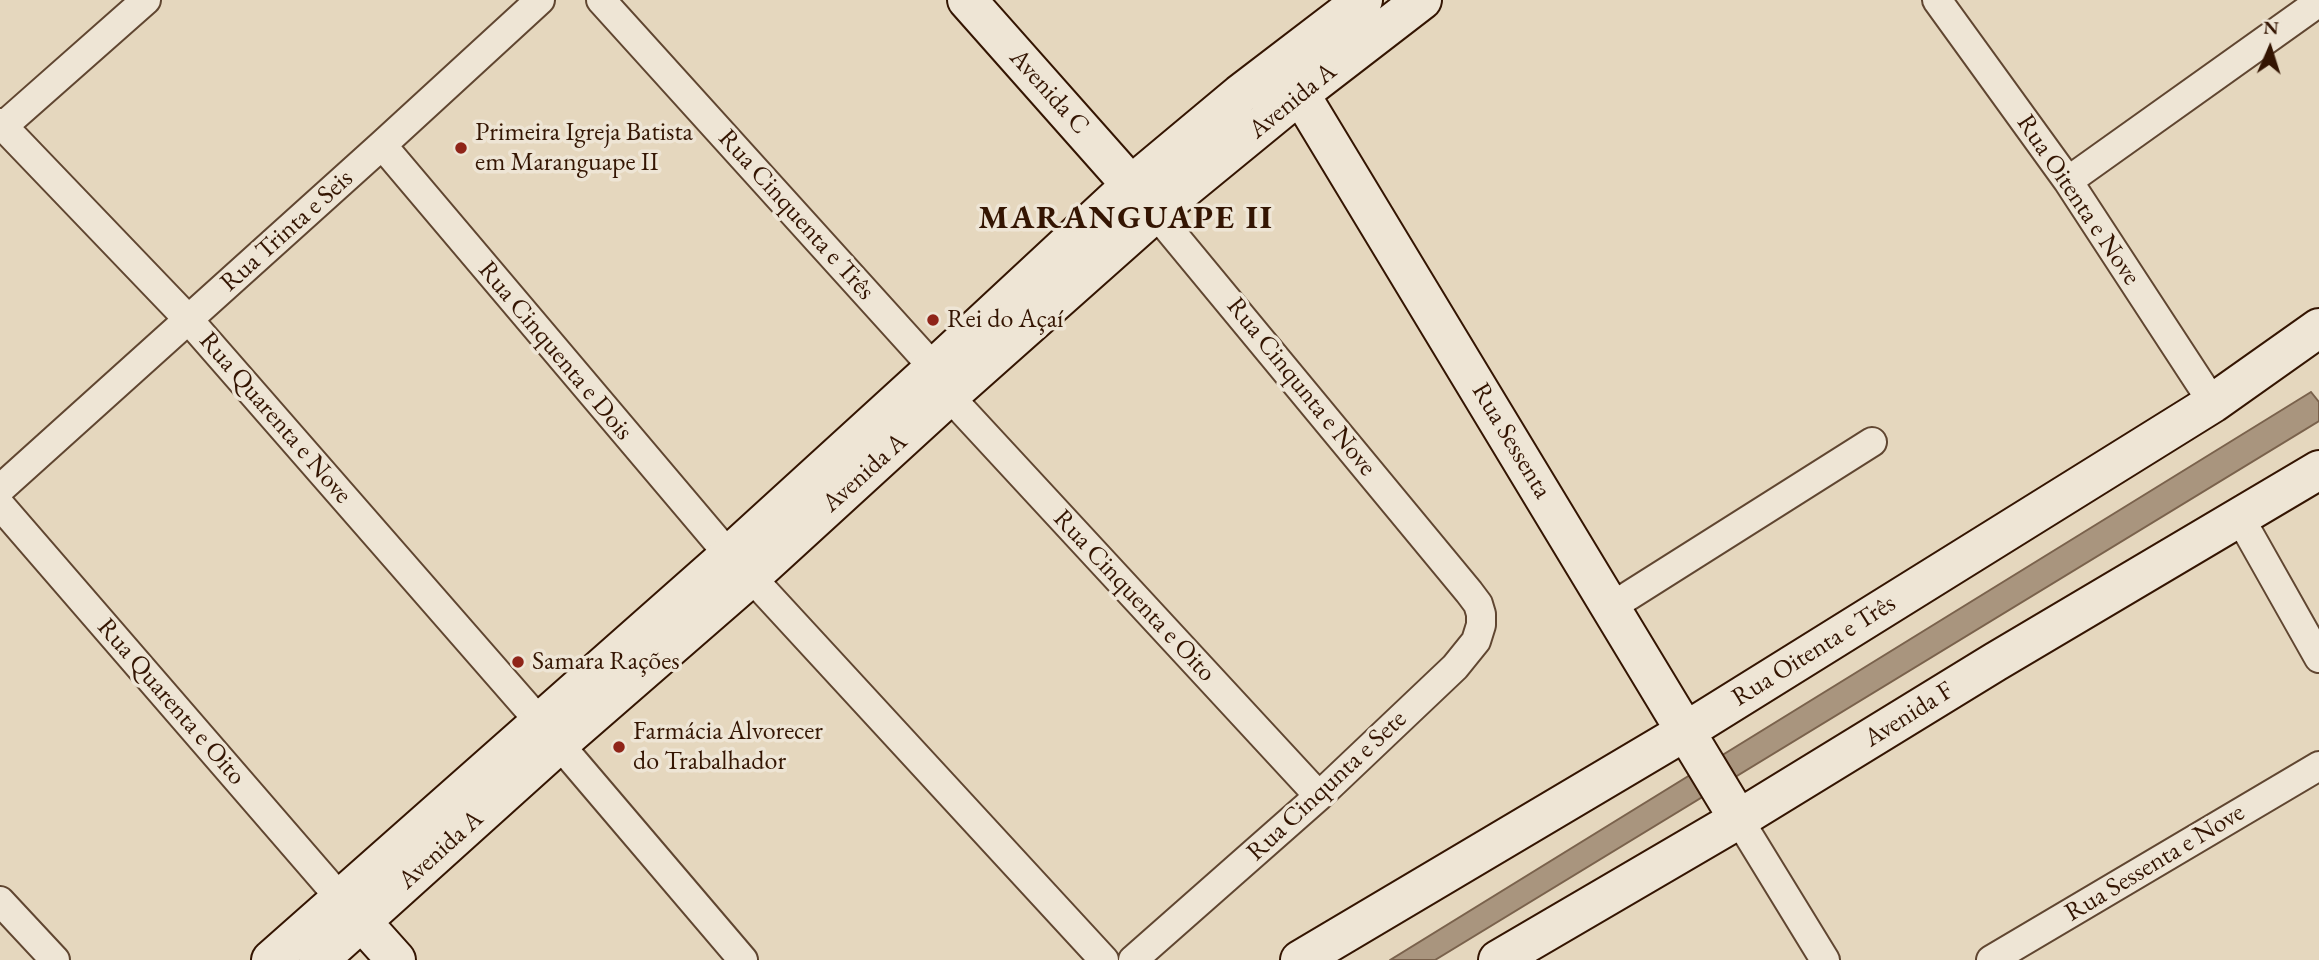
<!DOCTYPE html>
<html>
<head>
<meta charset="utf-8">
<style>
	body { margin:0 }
	#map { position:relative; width:2319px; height:960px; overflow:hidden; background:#e5d7be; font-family:"EB Garamond",serif }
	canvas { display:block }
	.north { position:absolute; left:2235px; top:14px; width:70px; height:70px; -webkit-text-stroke:5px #eee5d5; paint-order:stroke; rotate:3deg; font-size:19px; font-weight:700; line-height:28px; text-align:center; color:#341502 }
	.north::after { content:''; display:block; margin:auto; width:24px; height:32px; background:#341502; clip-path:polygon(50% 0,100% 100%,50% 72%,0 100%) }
</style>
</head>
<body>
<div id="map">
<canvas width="2319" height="960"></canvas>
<div class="north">N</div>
</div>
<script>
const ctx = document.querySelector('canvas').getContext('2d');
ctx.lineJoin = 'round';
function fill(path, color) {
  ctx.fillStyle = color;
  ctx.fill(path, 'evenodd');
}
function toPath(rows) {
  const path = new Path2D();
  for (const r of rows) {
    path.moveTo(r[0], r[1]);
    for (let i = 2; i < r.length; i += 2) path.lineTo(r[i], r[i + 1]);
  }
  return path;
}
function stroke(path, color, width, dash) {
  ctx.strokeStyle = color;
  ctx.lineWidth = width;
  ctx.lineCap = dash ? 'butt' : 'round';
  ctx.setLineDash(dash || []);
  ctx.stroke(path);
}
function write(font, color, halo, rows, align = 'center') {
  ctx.font = font + ' "EB Garamond",serif';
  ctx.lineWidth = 7;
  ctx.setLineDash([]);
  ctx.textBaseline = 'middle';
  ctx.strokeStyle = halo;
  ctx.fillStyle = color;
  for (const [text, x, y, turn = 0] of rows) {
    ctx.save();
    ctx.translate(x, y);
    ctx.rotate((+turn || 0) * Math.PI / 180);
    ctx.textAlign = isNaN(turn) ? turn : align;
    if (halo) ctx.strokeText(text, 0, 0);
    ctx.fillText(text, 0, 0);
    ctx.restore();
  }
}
const water = toPath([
	[2311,392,2319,402,2319,421,1435,960,1390,960,2311,392]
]);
fill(water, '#a9957e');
stroke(water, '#7a624c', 2);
const street = toPath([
	[601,0,934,368],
	[1937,0,2068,181,2213,403],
	[0,123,188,319,540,722],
	[0,129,146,0],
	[382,145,729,555],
	[2068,181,2319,2],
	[949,396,1319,796],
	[0,489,382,145,540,0],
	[0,505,341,899],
	[2240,518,2319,658],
	[751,577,1104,960],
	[1611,607,1872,442],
	[559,744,743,960],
	[1733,810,1825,960],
	[0,901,55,960],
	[1133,960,1319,796,1455,667,1476,641,1481,625,1481,614,1478,604,1469,592,1143,198],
	[1991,960,2319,766]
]);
const secondary = toPath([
	[967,0,1131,185],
	[1284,76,1300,94,1733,810],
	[345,903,396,960],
	[271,960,729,555,934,368,1131,185,1240,94,1363,0],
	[319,960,559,744,751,577,949,396,1156,212,1300,94,1422,0],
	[1300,960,1686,731,2213,403,2319,328],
	[1498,960,1739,819,1995,662,2319,470]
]);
stroke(street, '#604631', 32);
stroke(secondary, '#341502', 42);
stroke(street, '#eee5d5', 28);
stroke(secondary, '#eee5d5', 38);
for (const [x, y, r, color] of [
	[461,148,7,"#8f2418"],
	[933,320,7,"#8f2418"],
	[518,662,7,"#8f2418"],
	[619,747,7,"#8f2418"]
]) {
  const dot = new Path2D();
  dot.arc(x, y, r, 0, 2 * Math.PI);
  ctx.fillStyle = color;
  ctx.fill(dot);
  stroke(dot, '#eee5d5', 2.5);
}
write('26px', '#341502', '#eee5d5', [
	["Avenida C",1049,92,48],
	["Avenida A",1293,101,-39],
	["Rua Oitenta e Nove",2078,200,56],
	["Rua Cinquenta e Três",796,215,48],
	["Rua Trinta e Seis",287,231,-42],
	["Rua Cinquenta e Dois",555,351,50],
	["Rua Cinqunta e Nove",1301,387,51],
	["Rua Quarenta e Nove",275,418,49],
	["Rua Sessenta",1511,441,59],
	["Avenida A",865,473,-42],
	["Rua Cinquenta e Oito",1134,596,47],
	["Rua Oitenta e Três",1814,651,-32],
	["Rua Quarenta e Oito",171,702,49],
	["Avenida F",1909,715,-32],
	["Rua Cinqunta e Sete",1327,786,-43],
	["Avenida A",441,850,-42],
	["Rua Sessenta e Nove",2155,863,-31]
]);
write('26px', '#341502', '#eee5d5', [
	["Primeira Igreja Batista",475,133],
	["em Maranguape II",475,163],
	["Rei do Açaí",947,320],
	["Samara Rações",532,662],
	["Farmácia Alvorecer",633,732],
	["do Trabalhador",633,762]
], 'left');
ctx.letterSpacing = '2px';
write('bold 33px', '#341502', '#eee5d5', [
	["MARANGUAPE II",1126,219]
]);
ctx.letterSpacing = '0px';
</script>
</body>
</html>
